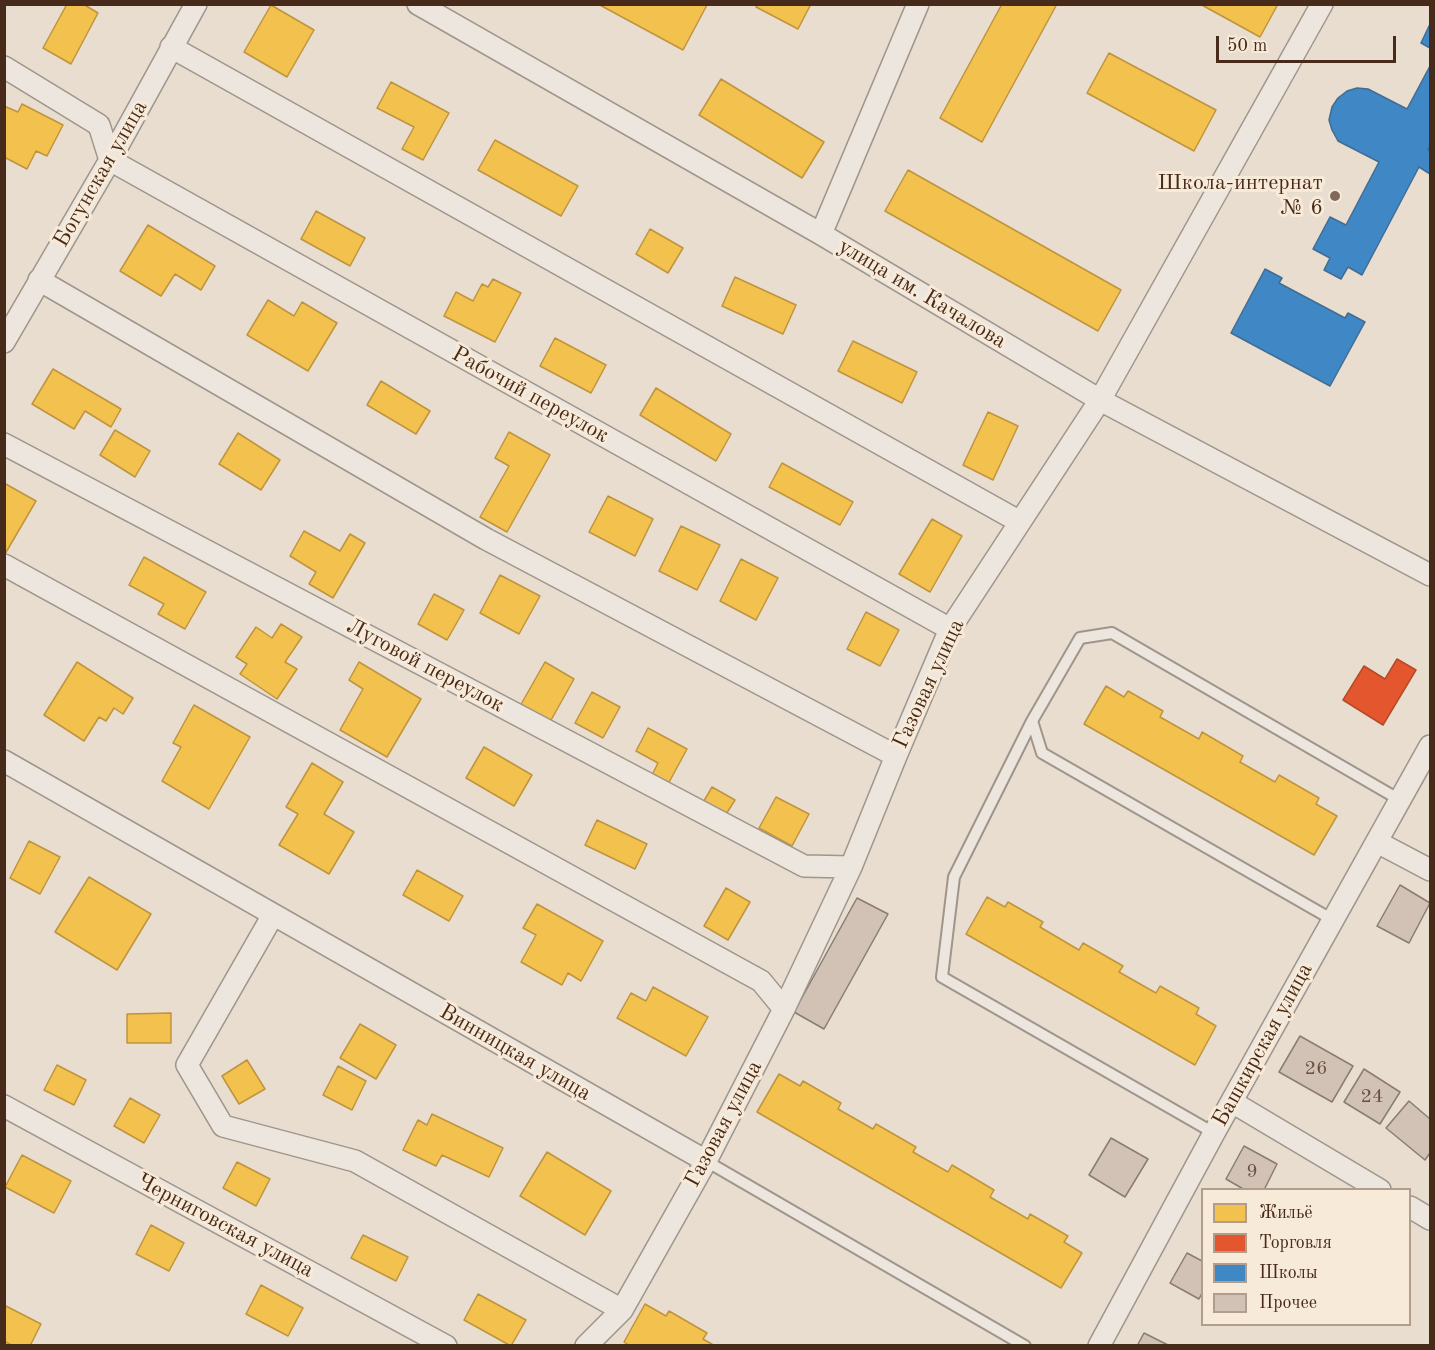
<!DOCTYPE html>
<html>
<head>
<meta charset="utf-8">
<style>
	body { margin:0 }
	#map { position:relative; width:1435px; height:1350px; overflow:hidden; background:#e8ddce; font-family:"Old Standard TT",serif }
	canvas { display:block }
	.frame { position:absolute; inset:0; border:6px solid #482a1a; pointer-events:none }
	.legend { position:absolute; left:1201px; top:1188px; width:210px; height:138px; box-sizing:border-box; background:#f7ead8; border:2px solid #b19d8c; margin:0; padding:8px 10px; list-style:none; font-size:18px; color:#482a1a }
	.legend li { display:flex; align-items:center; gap:12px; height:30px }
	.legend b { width:30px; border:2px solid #b19d8c }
	.scale { position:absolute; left:1216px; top:36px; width:180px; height:27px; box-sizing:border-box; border:3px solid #482a1a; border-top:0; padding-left:8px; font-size:18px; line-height:21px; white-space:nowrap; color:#482a1a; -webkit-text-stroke:4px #f7ead8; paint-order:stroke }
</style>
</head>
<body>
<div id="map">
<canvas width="1435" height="1350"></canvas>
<div class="frame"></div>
<ul class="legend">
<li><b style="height:16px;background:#f2c14e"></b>Жильё</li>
<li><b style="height:16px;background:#e4572e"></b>Торговля</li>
<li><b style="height:16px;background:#3f88c5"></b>Школы</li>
<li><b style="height:16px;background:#d2c2b6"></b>Прочее</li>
</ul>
<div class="scale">50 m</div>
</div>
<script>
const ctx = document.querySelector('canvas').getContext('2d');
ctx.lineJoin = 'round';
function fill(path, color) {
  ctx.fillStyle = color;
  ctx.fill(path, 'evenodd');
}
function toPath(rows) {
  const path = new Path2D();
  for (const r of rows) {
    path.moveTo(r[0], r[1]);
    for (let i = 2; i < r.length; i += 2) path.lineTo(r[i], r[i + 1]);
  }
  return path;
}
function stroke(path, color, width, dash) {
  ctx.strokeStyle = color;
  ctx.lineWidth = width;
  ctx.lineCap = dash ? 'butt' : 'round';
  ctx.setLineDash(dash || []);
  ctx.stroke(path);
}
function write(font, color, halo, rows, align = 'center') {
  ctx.font = font + ' "Old Standard TT",serif';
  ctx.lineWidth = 6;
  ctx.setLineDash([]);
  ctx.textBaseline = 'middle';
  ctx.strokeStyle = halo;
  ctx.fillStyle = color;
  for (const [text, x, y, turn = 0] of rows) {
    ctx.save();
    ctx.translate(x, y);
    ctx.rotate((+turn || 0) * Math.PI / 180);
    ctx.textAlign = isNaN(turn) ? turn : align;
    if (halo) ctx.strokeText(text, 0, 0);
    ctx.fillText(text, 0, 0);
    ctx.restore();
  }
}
const homes = toPath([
	[67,4,83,4,98,13,71,64,43,48,67,4],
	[598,4,707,4,707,5,683,50,598,4],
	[758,4,811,4,798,29,756,7,758,4],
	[1002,4,1057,4,982,142,940,118,1002,4],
	[1200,4,1278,4,1260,37,1200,4],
	[271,5,314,30,287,77,244,52,271,5],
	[1109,53,1216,110,1194,151,1087,93,1109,53],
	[721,79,824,142,802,178,699,115,721,79],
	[391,82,449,113,423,160,402,149,414,127,377,108,391,82],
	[22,104,63,125,47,156,36,151,27,169,4,157,4,106,18,112,22,104],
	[495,140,578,186,561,216,478,170,495,140],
	[908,170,1121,290,1098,331,885,211,908,170],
	[316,211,365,238,350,266,301,239,316,211],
	[148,225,215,266,201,290,175,274,161,296,120,271,148,225],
	[650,229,683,248,668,273,636,254,650,229],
	[735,277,796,305,783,334,722,306,735,277],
	[493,279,521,293,495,342,444,316,456,292,473,301,482,284,488,287,493,279],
	[268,300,294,316,302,302,337,323,308,371,247,335,268,300],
	[555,338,606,365,591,393,540,366,555,338],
	[853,341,917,372,902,403,838,371,853,341],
	[53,369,121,409,111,427,85,411,74,429,32,404,53,369],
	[381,381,430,411,416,434,367,405,381,381],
	[656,388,731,434,716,461,640,415,656,388],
	[988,412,1018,426,993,480,963,465,988,412],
	[115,430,150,451,135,477,100,455,115,430],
	[509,432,550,455,507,532,480,517,509,466,495,458,509,432],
	[238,433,280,460,261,490,219,464,238,433],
	[782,463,853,502,840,525,769,487,782,463],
	[4,483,36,501,5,554,4,554,4,483],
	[608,496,653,519,635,556,589,532,608,496],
	[932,519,962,536,930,592,899,574,932,519],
	[681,526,720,545,697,590,659,571,681,526],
	[304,531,340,551,350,534,365,543,333,598,309,584,316,572,290,556,304,531],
	[144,557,206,592,185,629,158,614,164,604,129,585,144,557],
	[741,559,778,578,756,620,720,601,741,559],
	[500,575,540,596,519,634,480,613,500,575],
	[434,594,464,610,447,640,418,624,434,594],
	[866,612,899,630,880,666,847,649,866,612],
	[281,624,302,637,285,662,297,669,277,699,240,674,247,664,236,657,256,627,272,638,281,624],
	[77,662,133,698,123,714,114,708,106,721,99,717,84,741,44,715,77,662],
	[359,662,421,699,387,757,340,730,363,689,349,680,359,662],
	[545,662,574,679,550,722,520,706,545,662],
	[1106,686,1124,697,1128,691,1163,711,1160,717,1199,739,1202,732,1243,756,1240,762,1275,782,1279,775,1319,798,1316,804,1337,816,1314,855,1084,724,1106,686],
	[592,692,620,707,603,738,575,723,592,692],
	[194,705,250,737,209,809,162,781,181,747,173,743,194,705],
	[648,728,687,749,667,786,651,777,658,763,636,751,648,728],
	[484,747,532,775,514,806,466,778,484,747],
	[312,763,343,782,324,814,354,832,329,874,279,845,298,814,286,807,312,763],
	[712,787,735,800,723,819,701,806,712,787],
	[776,797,809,814,792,846,759,828,776,797],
	[597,820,647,844,635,869,585,845,597,820],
	[29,841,60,857,40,894,10,878,29,841],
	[417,870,463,896,449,921,403,895,417,870],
	[89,877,151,914,117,970,55,932,89,877],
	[726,888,750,902,728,940,704,926,726,888],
	[987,897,1005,907,1008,902,1043,922,1040,927,1079,950,1083,943,1123,966,1119,972,1156,993,1160,986,1199,1008,1196,1014,1216,1026,1195,1065,966,934,987,897],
	[537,904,603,941,581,981,568,973,562,985,521,962,536,935,523,928,537,904],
	[653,987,708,1017,686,1056,617,1018,631,993,646,1001,653,987],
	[171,1013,171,1043,127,1043,127,1014,171,1013],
	[360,1024,396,1045,376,1079,340,1058,360,1024],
	[247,1060,265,1089,239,1104,222,1076,247,1060],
	[57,1065,86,1080,74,1105,44,1090,57,1065],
	[338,1066,366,1081,352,1110,323,1095,338,1066],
	[779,1074,800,1086,803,1081,841,1103,838,1109,873,1129,876,1124,916,1147,913,1152,948,1172,952,1165,994,1190,990,1197,1028,1219,1030,1214,1068,1236,1064,1242,1082,1253,1061,1288,757,1112,779,1074],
	[130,1098,160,1115,144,1143,114,1126,130,1098],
	[432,1114,503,1148,489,1177,442,1155,436,1166,403,1150,418,1120,427,1125,432,1114],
	[547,1152,611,1191,585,1235,520,1196,547,1152],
	[22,1155,71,1181,54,1213,5,1187,22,1155],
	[237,1162,270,1179,256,1206,223,1188,237,1162],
	[151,1225,184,1243,169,1271,136,1254,151,1225],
	[363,1235,408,1257,396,1281,351,1258,363,1235],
	[261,1285,303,1308,288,1336,246,1314,261,1285],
	[478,1294,526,1320,511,1346,464,1320,478,1294],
	[645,1304,666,1316,669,1311,707,1333,703,1339,715,1346,630,1346,624,1342,645,1304],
	[4,1305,41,1324,30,1346,13,1346,4,1341,4,1305]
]);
fill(homes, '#f2c14e');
stroke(homes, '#bf943e', 1.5);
const shops = toPath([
	[1397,659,1416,670,1383,725,1343,700,1364,666,1385,679,1397,659]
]);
fill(shops, '#e4572e');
stroke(shops, '#b54a28', 1.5);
const schools = toPath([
	[1430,24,1430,48,1421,43,1430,24],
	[1430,66,1430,145,1428,150,1430,151,1430,174,1419,167,1362,275,1348,267,1341,279,1324,270,1330,258,1313,249,1330,217,1346,225,1379,162,1338,141,1332,130,1329,120,1332,107,1338,98,1347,91,1357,88,1368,89,1407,109,1430,66],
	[1265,269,1282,278,1279,283,1345,318,1348,313,1365,322,1330,386,1231,333,1265,269]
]);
fill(schools, '#3f88c5');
stroke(schools, '#426c92', 1.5);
const building = toPath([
	[1400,885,1430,903,1409,943,1377,926,1400,885],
	[857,898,888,914,824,1029,794,1012,857,898],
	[1300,1036,1353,1066,1332,1102,1279,1072,1300,1036],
	[1364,1069,1400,1092,1380,1124,1344,1102,1364,1069],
	[1409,1101,1430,1119,1430,1153,1425,1160,1386,1128,1409,1101],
	[1111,1138,1148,1159,1125,1197,1089,1175,1111,1138],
	[1244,1146,1277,1164,1264,1190,1245,1190,1226,1179,1244,1146],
	[1187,1253,1202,1261,1202,1293,1199,1299,1170,1283,1187,1253],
	[1144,1333,1170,1346,1137,1346,1144,1333]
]);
fill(building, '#d2c2b6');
stroke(building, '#887d73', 1.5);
const lane = toPath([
	[1032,721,954,877,942,977,1214,1133],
	[1333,920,1042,753,1032,721,1080,638,1112,633,1400,800],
	[706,1161,1025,1346]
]);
const street = toPath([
	[418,4,821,234,1100,400,1430,575],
	[171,47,1020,522],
	[4,67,99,125,110,160,950,629],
	[821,234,918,4],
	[39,280,486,539,896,756],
	[4,342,110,160,196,4],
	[4,444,804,866,851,867],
	[4,565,761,981,784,1009],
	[4,761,706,1161],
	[1377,842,1430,870],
	[273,915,187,1065,223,1126,355,1161,622,1310],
	[1232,1102,1380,1190],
	[4,1106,446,1346],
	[1410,1207,1430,1219],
	[586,1346,622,1310,706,1161,784,1009,851,867,896,756,950,629,1100,400,1322,4],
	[1099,1346,1214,1133,1430,746]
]);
stroke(lane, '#9f958a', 14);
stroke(street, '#9f958a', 24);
stroke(lane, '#ece6df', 10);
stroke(street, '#ece6df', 21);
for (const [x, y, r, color] of [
	[1335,196,6,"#806959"]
]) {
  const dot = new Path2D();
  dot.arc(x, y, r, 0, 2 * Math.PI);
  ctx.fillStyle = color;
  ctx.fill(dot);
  stroke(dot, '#f7ead8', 2);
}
write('20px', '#6a5041', null, [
	["26",1316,1069],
	["24",1372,1097],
	["9",1252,1172]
]);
write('22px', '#482a1a', '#f7ead8', [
	["Богунская улица",101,174,-60],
	["улица им. Качалова",922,294,31],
	["Рабочий переулок",530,395,29],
	["Луговой переулок",425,666,28],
	["Газовая улица",929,684,-65],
	["Башкирская улица",1263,1045,-61],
	["Винницкая улица",515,1053,30],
	["Газовая улица",724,1124,-62],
	["Черниговская улица",225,1226,28]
]);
write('22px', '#482a1a', '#f7ead8', [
	["Школа-интернат",1323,183],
	["№ 6",1323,208]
], 'right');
</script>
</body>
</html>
